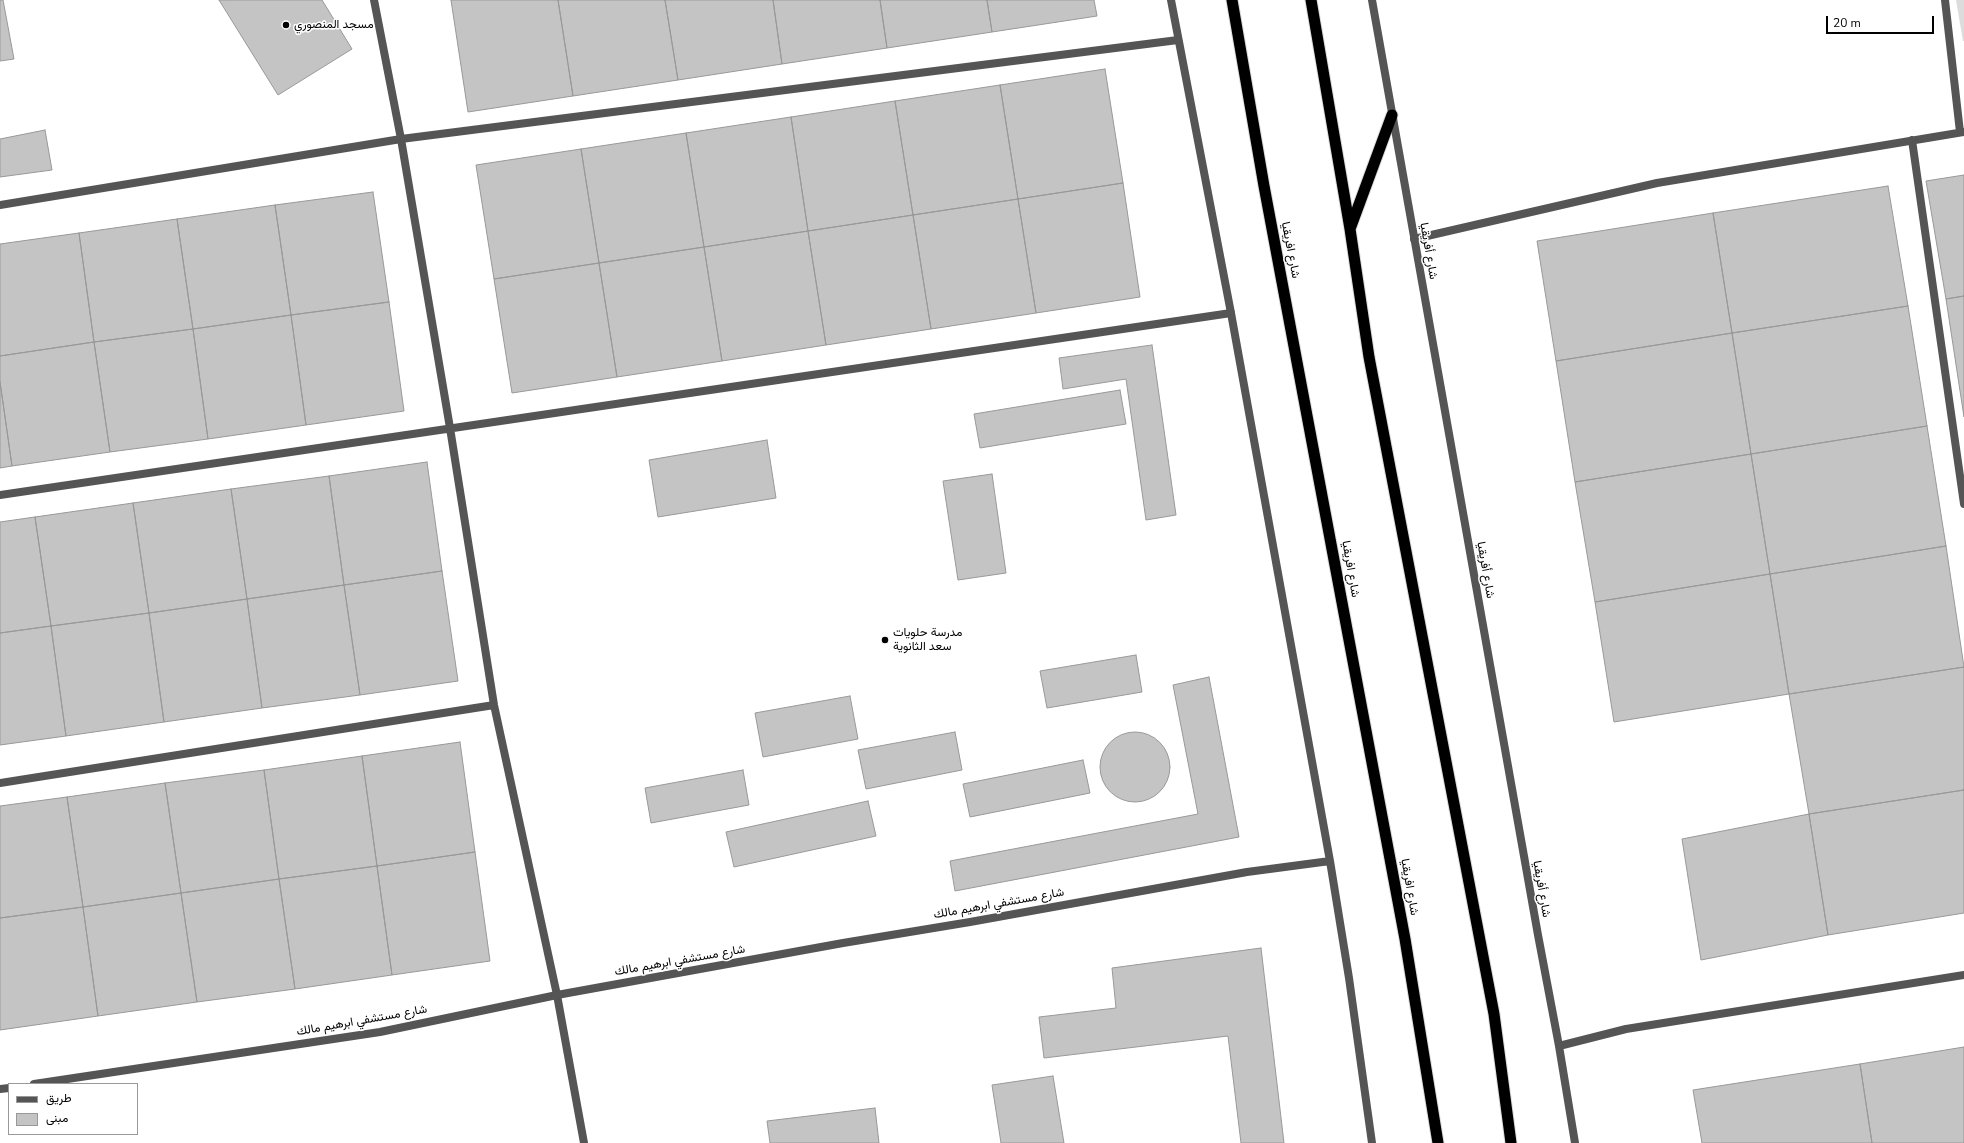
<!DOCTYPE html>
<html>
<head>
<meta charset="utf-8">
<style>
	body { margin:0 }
	#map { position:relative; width:1964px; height:1143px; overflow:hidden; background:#fff; font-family:"Nunito Sans",Vazirmatn,sans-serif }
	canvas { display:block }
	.legend { position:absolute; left:8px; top:1083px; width:130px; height:52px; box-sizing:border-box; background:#fff; border:1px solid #999; margin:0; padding:5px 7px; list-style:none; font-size:12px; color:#000 }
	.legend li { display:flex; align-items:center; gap:8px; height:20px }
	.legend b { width:20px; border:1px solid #999 }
	.scale { position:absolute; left:1826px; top:16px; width:108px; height:18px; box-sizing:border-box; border:2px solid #000; border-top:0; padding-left:5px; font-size:12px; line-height:14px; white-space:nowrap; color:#000; -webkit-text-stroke:3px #fff; paint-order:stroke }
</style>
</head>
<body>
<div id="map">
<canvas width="1964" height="1143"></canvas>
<ul class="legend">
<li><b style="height:5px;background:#555"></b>طريق</li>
<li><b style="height:11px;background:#c4c4c4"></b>مبنى</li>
</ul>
<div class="scale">20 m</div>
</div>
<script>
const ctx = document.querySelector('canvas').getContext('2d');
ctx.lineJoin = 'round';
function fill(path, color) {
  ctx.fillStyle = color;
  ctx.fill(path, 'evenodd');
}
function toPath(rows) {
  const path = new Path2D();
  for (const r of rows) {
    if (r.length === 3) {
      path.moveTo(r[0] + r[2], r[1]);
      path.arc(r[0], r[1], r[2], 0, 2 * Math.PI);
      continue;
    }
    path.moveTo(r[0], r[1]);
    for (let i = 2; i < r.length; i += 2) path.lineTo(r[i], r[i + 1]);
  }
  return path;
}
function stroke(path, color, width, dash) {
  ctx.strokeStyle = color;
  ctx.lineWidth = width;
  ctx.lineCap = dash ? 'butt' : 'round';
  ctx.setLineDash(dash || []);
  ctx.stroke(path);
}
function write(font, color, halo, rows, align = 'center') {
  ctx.font = font + ' "Nunito Sans",Vazirmatn,sans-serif';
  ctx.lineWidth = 3;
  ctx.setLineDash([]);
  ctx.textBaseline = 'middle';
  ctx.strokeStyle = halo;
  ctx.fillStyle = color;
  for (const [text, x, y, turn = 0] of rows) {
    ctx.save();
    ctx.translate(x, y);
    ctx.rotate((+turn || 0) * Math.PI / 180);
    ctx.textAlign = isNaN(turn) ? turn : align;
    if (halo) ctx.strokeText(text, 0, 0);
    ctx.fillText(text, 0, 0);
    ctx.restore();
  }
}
fill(toPath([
	[1956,0,1964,0,1964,41,1963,41]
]), '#dcdcdc');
const building = toPath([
	[0,0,3,0,14,59,0,61,0,0],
	[219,0,322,0,352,49,278,95,219,0],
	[451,0,558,0,573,96,468,112,451,0],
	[558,0,665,0,678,80,573,96,558,0],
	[665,0,773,0,782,64,678,80,665,0],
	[773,0,880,0,887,48,782,64,773,0],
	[880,0,987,0,992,32,887,48,880,0],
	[987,0,1094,0,1097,16,992,32,987,0],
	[1105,69,1123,183,1018,199,1000,85,1105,69],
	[1000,85,1018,199,913,215,895,101,1000,85],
	[895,101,913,215,808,231,791,117,895,101],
	[791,117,808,231,704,247,686,133,791,117],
	[45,130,52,170,0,177,0,139,45,130],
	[686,133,704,247,599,263,581,149,686,133],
	[581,149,599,263,494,279,476,165,581,149],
	[1964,175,1964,296,1946,299,1926,181,1964,175],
	[1123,183,1140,297,1036,313,1018,199,1123,183],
	[1888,186,1908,306,1732,333,1713,213,1888,186],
	[373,192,389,302,291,315,275,205,373,192],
	[1018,199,1036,313,931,329,913,215,1018,199],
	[275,205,291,315,193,329,177,219,275,205],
	[1713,213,1732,333,1556,361,1537,241,1713,213],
	[913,215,931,329,826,345,808,231,913,215],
	[177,219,193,329,94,342,79,233,177,219],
	[808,231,826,345,722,361,704,247,808,231],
	[79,233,94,342,0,356,0,244,79,233],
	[704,247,722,361,617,377,599,263,704,247],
	[599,263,617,377,512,393,494,279,599,263],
	[1964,296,1964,417,1946,299,1964,296],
	[389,302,404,411,306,425,291,315,389,302],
	[1908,306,1927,426,1751,454,1732,333,1908,306],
	[291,315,306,425,208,439,193,329,291,315],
	[193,329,208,439,110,452,94,342,193,329],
	[1732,333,1751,454,1575,482,1556,361,1732,333],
	[94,342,110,452,12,466,0,382,0,356,94,342],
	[1152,345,1176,515,1146,520,1126,379,1063,389,1059,358,1152,345],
	[0,382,12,466,0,468,0,382],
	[1120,390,1126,424,980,448,974,414,1120,390],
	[1927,426,1946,546,1770,574,1751,454,1927,426],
	[767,440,776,498,658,517,649,460,767,440],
	[1751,454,1770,574,1595,602,1575,482,1751,454],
	[427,462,442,571,344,585,329,476,427,462],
	[992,474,1006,573,958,580,943,481,992,474],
	[329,476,344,585,247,599,231,489,329,476],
	[231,489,247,599,149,613,133,503,231,489],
	[133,503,149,613,51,626,35,517,133,503],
	[35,517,51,626,0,633,0,522,35,517],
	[1946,546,1964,667,1789,694,1770,574,1946,546],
	[442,571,458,681,360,695,344,585,442,571],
	[1770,574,1789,694,1614,722,1595,602,1770,574],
	[344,585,360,695,262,708,247,599,344,585],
	[247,599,262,708,164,722,149,613,247,599],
	[149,613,164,722,66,736,51,626,149,613],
	[51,626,66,736,0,745,0,633,51,626],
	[1136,655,1142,692,1047,708,1040,671,1136,655],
	[1964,667,1964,790,1809,814,1789,694,1964,667],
	[1209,677,1239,837,955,891,950,861,1198,814,1173,685,1209,677],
	[850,696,858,739,763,757,755,713,850,696],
	[955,732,962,770,866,789,858,750,955,732],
	[1135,767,35],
	[460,742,475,852,377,866,362,756,460,742],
	[362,756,377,866,279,879,264,770,362,756],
	[1083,760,1090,793,970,817,963,784,1083,760],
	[264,770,279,879,181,893,165,783,264,770],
	[743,770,749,805,651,823,645,788,743,770],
	[165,783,181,893,83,907,67,797,165,783],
	[1964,790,1964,913,1828,935,1809,814,1964,790],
	[67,797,83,907,0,918,0,806,67,797],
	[868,801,876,836,734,867,726,832,868,801],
	[1809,814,1828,935,1701,960,1682,839,1809,814],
	[475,852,490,961,392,975,377,866,475,852],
	[377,866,392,975,295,989,279,879,377,866],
	[279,879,295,989,197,1002,181,893,279,879],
	[181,893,197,1002,98,1016,83,907,181,893],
	[83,907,98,1016,0,1030,0,918,83,907],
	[1261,948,1284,1143,1241,1143,1228,1036,1044,1058,1039,1017,1116,1008,1112,968,1261,948],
	[1964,1047,1964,1143,1872,1143,1860,1064,1964,1047],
	[1860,1064,1872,1143,1702,1143,1693,1090,1860,1064],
	[1053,1076,1064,1143,1001,1143,992,1085,1053,1076],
	[875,1108,879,1143,770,1143,767,1121,875,1108]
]);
fill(building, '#c4c4c4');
stroke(building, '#999', 1);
const trunk = toPath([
	[1232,0,1264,186,1405,939,1438,1143],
	[1311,0,1350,229,1369,357,1494,1014,1511,1143],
	[1350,229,1392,115]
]);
stroke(trunk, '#dbdbdb', 13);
stroke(toPath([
	[374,0,401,139,450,428,494,705,557,995,584,1143],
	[1945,0,1960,132],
	[1912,140,1964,504],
	[0,205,401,139,1178,40],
	[1414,239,1657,183,1964,132],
	[0,495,1231,313],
	[0,783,494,705]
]), '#555', 8);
stroke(toPath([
	[1171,0,1231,313,1330,861,1349,978,1372,1143],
	[1372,0,1538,935,1559,1046,1575,1143],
	[1559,1046,1626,1029,1964,975],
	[34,1084,380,1032,557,995,843,943,970,922,1247,872,1330,861],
	[0,1089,9,1088]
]), '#555', 8);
stroke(trunk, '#000', 11);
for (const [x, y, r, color] of [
	[286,25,4,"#000"],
	[885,640,4,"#000"]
]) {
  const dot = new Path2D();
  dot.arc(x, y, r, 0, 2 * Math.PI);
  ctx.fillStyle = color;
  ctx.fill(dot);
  stroke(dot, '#fff', 1.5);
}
write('12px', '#000', '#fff', [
	["مسجد المنصوري",294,25],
	["مدرسة حلويات",893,633],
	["سعد الثانوية",893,647]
], 'left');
write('12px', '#000', '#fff', [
	["شارع افريقيا",1290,250,79],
	["شارع أفريقيا",1428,251,80],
	["شارع افريقيا",1350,569,80],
	["شارع أفريقيا",1485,570,80],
	["شارع افريقيا",1409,887,80],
	["شارع أفريقيا",1541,889,80],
	["شارع مستشفي ابرهيم مالك",999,904,-10],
	["شارع مستشفي ابرهيم مالك",680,961,-10],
	["شارع مستشفي ابرهيم مالك",362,1021,-10]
]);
</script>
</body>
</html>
